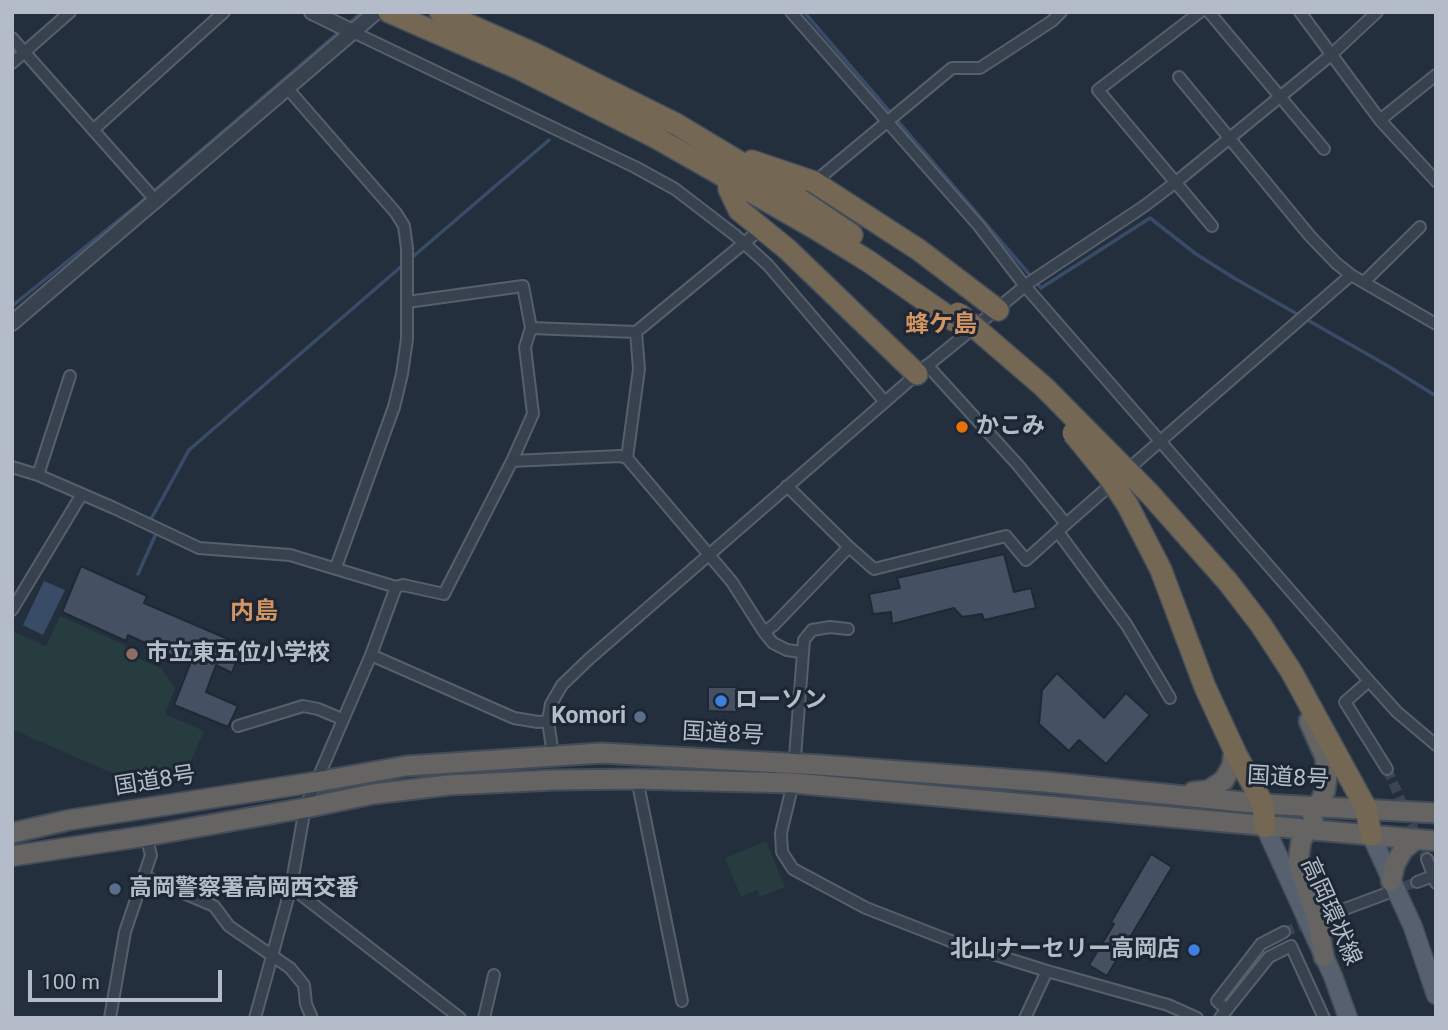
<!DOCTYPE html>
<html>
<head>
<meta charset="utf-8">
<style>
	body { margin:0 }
	#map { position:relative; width:1448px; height:1030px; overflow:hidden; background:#242f3e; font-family:Roboto,sans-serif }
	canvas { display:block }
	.frame { position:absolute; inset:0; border:14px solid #b4bcc9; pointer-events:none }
	.scale { position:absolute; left:28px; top:970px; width:194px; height:32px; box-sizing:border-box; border:4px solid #b4bcc9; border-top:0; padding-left:9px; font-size:21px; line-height:24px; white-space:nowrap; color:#b4bcc9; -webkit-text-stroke:5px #1d2633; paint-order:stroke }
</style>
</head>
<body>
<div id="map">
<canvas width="1448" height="1030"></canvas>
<div class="frame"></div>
<div class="scale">100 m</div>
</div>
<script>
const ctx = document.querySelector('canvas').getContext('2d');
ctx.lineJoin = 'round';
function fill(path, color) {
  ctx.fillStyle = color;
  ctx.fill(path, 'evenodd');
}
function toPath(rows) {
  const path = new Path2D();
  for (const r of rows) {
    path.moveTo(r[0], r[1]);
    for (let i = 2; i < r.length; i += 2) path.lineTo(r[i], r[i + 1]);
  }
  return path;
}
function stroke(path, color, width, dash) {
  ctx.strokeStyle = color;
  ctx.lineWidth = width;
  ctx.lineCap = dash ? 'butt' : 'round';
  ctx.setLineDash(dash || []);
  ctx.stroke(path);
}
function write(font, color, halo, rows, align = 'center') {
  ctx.font = font + ' Roboto,"Noto Sans JP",sans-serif';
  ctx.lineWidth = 6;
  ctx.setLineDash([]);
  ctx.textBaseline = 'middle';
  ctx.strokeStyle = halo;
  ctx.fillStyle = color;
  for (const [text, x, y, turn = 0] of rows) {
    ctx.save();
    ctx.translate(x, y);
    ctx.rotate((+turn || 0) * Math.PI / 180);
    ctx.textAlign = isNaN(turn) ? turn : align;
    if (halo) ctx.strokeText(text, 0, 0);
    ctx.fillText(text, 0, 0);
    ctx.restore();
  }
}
fill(toPath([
	[60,616,125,645,129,654,161,668,175,688,165,714,204,731,182,782,141,786,12,729,12,635,14,632,46,646],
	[766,841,785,887,760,897,757,890,741,897,725,858]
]), '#263c3f');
fill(toPath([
	[44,581,65,590,43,635,23,625]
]), '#394c67');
stroke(toPath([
	[804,12,1041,288,1150,218,1196,254,1234,278,1388,366,1436,396],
	[346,26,362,12],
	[409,260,549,140],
	[12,306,141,202,340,31],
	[151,519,189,450,403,265],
	[138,574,155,536]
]), '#394c67', 3.5);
const building = toPath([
	[1004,554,1014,592,1031,588,1036,608,984,620,982,614,962,617,954,608,892,624,891,612,873,614,869,594,900,588,897,578,1004,554],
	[81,566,147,596,144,603,242,645,232,673,216,665,206,692,238,706,228,727,174,705,190,664,128,635,126,641,62,612,81,566],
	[1057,673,1104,718,1126,693,1150,715,1106,764,1079,740,1069,751,1039,724,1042,690,1057,673],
	[708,687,737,687,737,712,708,711,708,687],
	[1151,854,1172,867,1107,976,1089,965,1114,924,1111,922,1151,854]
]);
fill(building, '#455162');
stroke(building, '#1f2835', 2);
stroke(toPath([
	[1387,769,1427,859],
	[1391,891,1417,882],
	[1284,932,1314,921]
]), '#3a4453', 10, [10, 5]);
const minor = toPath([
	[791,12,979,226,1025,286,1369,681,1397,712,1436,745],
	[1200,12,1098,90,1212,226],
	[1209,12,1324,149],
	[1300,12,1380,120,1436,181],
	[353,32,635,167,675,189,735,235,768,265,885,402],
	[12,38,157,202],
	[12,63,70,12],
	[1179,77,1310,236,1336,263,1351,275,1436,324],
	[288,89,396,213,404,226,407,248,407,339,402,374,394,407,336,567],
	[1380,120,1436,75],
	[93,130,224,12],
	[823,175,952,68,980,68,1052,21,1061,12],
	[1364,282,1420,227],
	[407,302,523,286,531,328,525,347,533,414,512,461],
	[531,328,636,332],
	[627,458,639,369,636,332,755,234],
	[12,467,38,475,114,508,199,548,290,555,396,587,403,585,444,594,512,461,620,456,627,458,732,582,764,632,774,625,849,547,874,569,1006,536,1026,560,1066,524,1018,465,927,365],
	[1126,471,1351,275],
	[38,475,70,376],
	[787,486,849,547],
	[1066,524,1114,482],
	[1058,532,1126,624,1170,698],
	[12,610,82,494],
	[848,629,830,627,812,630,804,640,793,783,781,833,782,852,793,869,866,908,948,940,1047,971,1168,1005,1197,1018],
	[764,632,773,643,787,650,801,652],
	[371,655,514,718,538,722,548,721],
	[1369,681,1345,702,1387,769],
	[238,726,303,706,318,709,342,719],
	[553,755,548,721,551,704,562,685,589,659,917,374,1030,282,1143,207,1176,182,1331,55,1377,12],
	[637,779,682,1001],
	[1427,859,1436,883],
	[144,876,214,906,229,926,290,968,304,985,306,1004,312,1018],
	[1417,882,1433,876],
	[291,887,460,1018],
	[1326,916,1385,894],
	[1227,1010,1217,1001,1261,944,1284,932],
	[110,1018,125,932,151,855,146,836],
	[255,1018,291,887,305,808,371,655,396,587],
	[484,1018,494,975],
	[1025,1018,1047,971],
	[1220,1018,1269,957,1291,946,1324,1018]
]);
const tertiary = toPath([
	[312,12,353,32],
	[12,323,376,12]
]);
const primary = toPath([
	[1265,827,1333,976,1348,1018],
	[1371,835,1413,927,1436,995]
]);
const trunk = toPath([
	[1309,721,1325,757,1327,776,1325,791,1318,806,1311,812],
	[1193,792,1209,790,1224,780,1232,766,1234,749],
	[1314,823,1307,830,1301,841,1298,863,1318,923,1324,957],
	[12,833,69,820,316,782,406,766,601,753,820,765,1046,782,1263,804,1436,813],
	[12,856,146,836,305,808,373,794,449,785,554,780,637,779,793,783,1436,841],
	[1391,881,1395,864,1403,850,1416,839]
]);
const motorway = toPath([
	[389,12,522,70,655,137,818,230,868,261,953,320],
	[440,12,533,53,676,124,781,187,852,235],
	[752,161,814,182,919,250,998,310],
	[728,177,729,189,739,210,787,249,917,374],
	[1149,493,1228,582,1261,625,1291,671,1366,808,1371,835],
	[1127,504,1161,570,1205,687,1236,754,1263,804,1265,827]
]);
stroke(minor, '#565f6c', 14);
stroke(tertiary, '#565f6c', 18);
stroke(primary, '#414a57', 21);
stroke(trunk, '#434c59', 23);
stroke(motorway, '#434c59', 24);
stroke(minor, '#38414e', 10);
stroke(tertiary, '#38414e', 14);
stroke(primary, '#56606e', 18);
stroke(trunk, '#656462', 19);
stroke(motorway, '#746855', 21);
const motorwayBridge = toPath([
	[958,313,1044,387,1149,493],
	[1073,433,1109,477,1127,504]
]);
stroke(motorwayBridge, '#434c59', 24, []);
stroke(motorwayBridge, '#746855', 21);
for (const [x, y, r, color] of [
	[962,427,7,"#e8710a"],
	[132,654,7,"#8d6e63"],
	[721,701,7,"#3f7fe0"],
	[640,717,7,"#5c6f8a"],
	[115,889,7,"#5c6f8a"],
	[1194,950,7,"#3f7fe0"]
]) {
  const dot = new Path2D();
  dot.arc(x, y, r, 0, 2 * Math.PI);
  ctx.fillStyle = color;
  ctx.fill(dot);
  stroke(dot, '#1d2633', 2.5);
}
write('bold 23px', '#b4bcc9', '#1d2633', [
	["かこみ",976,427],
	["市立東五位小学校",146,654],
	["ローソン",735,701],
	["Komori",626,717,"right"],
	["高岡警察署高岡西交番",129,889],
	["北山ナーセリー高岡店",1180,950,"right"]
], 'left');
write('23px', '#b4bcc9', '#1d2633', [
	["国道8号",723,735,3],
	["国道8号",1288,779,3],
	["国道8号",155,782,-9],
	["高岡環状線",1330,912,66]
]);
write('bold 24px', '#d59563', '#1d2633', [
	["蜂ケ島",941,326],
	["内島",254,613]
]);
</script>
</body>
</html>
